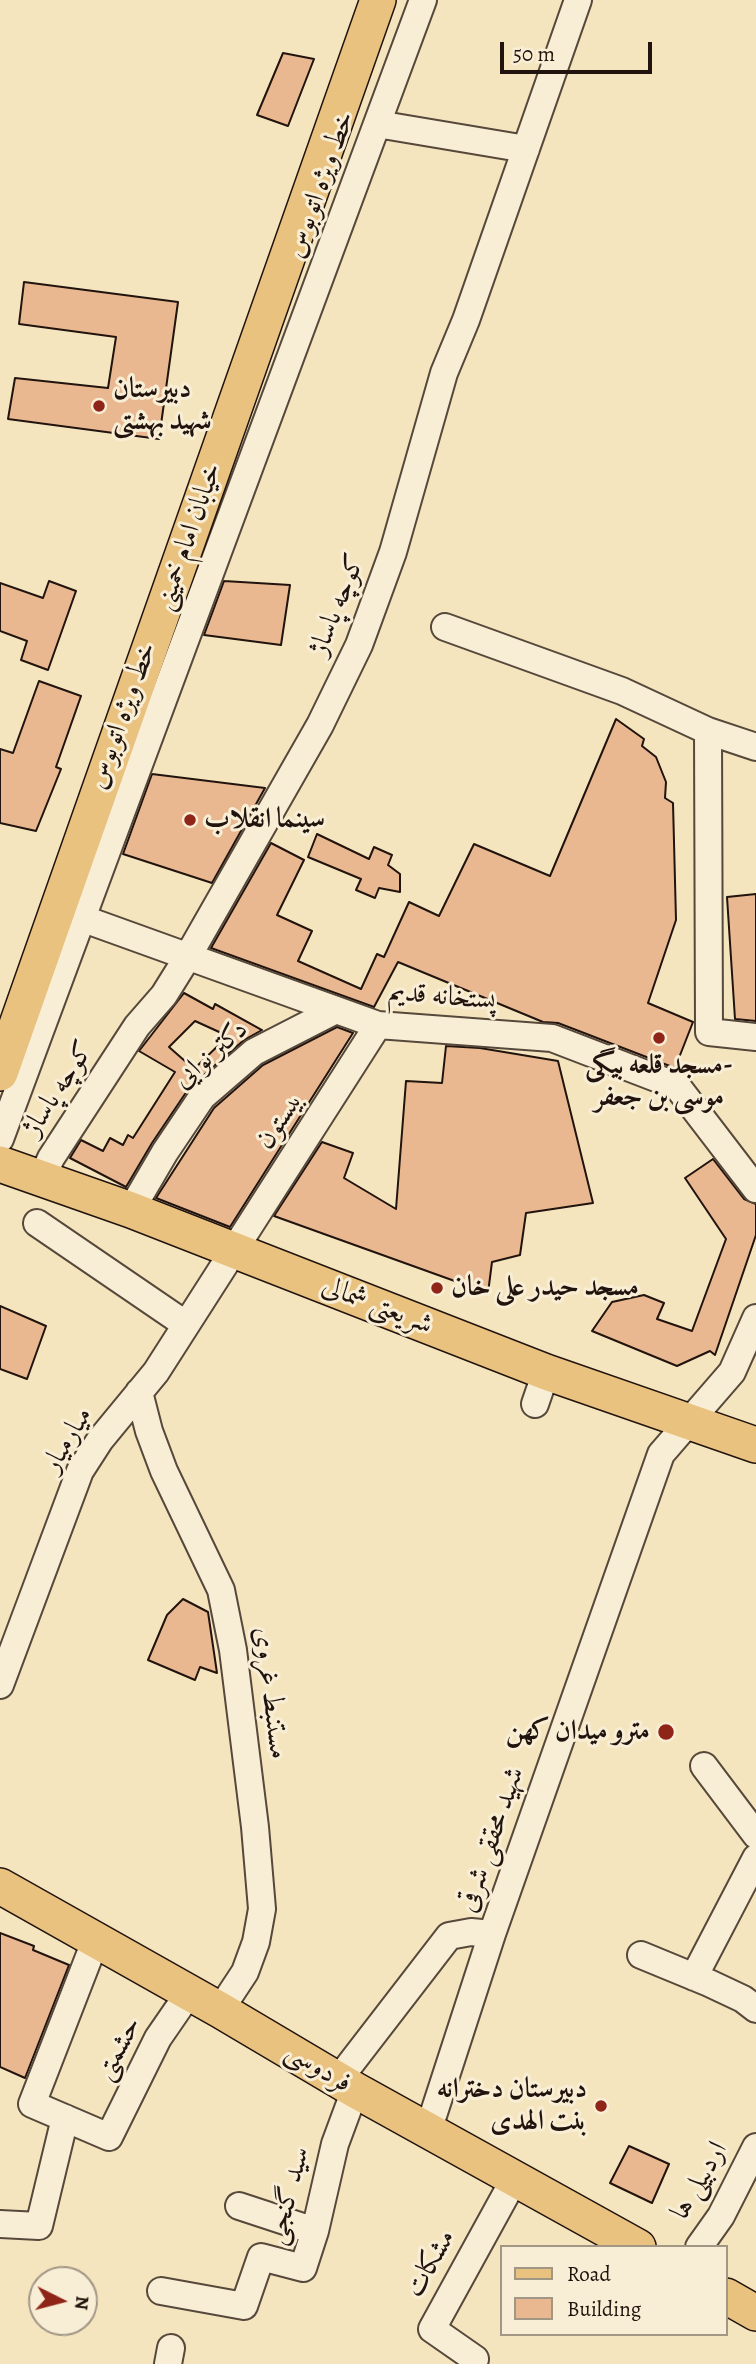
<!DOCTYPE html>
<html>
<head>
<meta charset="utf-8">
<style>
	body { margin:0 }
	#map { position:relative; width:756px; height:2364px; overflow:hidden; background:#f5e5bf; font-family:Alegreya,serif }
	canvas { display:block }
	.legend { position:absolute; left:500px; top:2245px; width:228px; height:91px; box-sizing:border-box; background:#f8eed5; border:2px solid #a29685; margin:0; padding:9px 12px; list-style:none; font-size:21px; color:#21130d }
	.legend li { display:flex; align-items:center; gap:14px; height:35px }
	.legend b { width:35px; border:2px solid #a29685 }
	.north { position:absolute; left:28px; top:2266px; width:70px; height:70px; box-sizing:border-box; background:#f8eed5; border:2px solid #a29685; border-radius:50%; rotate:96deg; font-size:19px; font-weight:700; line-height:28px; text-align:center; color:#21130d }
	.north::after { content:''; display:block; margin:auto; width:24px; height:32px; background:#8f2418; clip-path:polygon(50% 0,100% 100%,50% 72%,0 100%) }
	.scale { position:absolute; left:500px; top:42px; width:152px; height:32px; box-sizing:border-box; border:4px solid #21130d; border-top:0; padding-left:9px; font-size:21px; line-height:24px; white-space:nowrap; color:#21130d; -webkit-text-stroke:5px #f8eed5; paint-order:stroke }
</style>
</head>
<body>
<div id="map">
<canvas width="756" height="2364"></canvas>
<ul class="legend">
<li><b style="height:9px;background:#eac280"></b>Road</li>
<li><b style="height:19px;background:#e9b890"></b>Building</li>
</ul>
<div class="north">N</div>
<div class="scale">50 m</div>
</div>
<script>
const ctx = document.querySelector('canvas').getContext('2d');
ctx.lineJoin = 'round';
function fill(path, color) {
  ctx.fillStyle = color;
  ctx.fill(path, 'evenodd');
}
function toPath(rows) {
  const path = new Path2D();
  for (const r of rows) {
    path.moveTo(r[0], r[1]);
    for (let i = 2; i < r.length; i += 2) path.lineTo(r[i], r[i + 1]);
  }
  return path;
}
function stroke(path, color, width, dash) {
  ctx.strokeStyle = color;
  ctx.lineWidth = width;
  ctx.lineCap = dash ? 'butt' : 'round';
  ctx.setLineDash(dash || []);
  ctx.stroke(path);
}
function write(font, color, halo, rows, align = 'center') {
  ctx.font = font + ' Alegreya,Amiri,serif';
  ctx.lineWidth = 6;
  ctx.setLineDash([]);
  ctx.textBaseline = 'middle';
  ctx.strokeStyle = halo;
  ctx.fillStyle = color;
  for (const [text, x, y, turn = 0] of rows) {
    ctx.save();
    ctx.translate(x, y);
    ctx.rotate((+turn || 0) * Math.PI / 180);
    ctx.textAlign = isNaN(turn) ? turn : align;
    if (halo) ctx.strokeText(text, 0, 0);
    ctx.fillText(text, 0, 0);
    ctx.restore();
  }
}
const building = toPath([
	[283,53,314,59,288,126,257,115,283,53],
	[24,282,178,302,159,439,8,419,15,378,108,388,116,337,19,324,24,282],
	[49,581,76,591,48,670,21,660,27,641,0,631,0,583,43,598,49,581],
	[224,581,290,585,281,645,204,635,224,581],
	[39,681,81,696,56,767,61,769,36,831,0,823,0,749,13,753,39,681],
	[616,719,644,739,642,746,656,757,666,782,665,798,673,803,676,920,648,1003,693,1022,675,1068,558,1023,543,1022,398,962,374,1007,211,948,271,843,304,860,277,915,312,931,298,961,361,989,377,954,384,957,409,902,439,916,474,844,550,876,616,719],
	[152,774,265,788,212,883,123,854,152,774],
	[317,834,369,859,374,847,392,855,388,865,400,874,400,892,379,888,375,898,356,890,361,879,308,857,317,834],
	[756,894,756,1021,735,1019,727,897,756,894],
	[184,993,213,1009,215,1004,262,1030,244,1040,189,1088,152,1143,126,1187,70,1158,81,1140,103,1151,110,1138,123,1145,128,1135,133,1138,175,1072,139,1051,184,993],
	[195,1021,228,1036,194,1069,169,1047,195,1021],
	[337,1027,353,1033,230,1227,156,1198,214,1108,263,1065,337,1027],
	[446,1046,480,1048,558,1061,593,1203,526,1213,520,1255,492,1262,488,1293,274,1216,322,1142,353,1153,344,1178,396,1209,406,1081,442,1083,446,1046],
	[713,1159,744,1199,756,1204,756,1235,715,1355,710,1351,677,1366,592,1331,612,1302,644,1295,664,1303,657,1319,692,1331,726,1239,685,1178,713,1159],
	[0,1306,46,1326,27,1379,0,1369,0,1306],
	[183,1599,208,1612,217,1673,200,1667,195,1680,148,1660,167,1615,183,1599],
	[0,1933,34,1946,33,1950,69,1965,25,2078,0,2067,0,1933],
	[629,2146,669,2164,652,2203,610,2183,629,2146]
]);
fill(building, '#e9b890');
stroke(building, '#21130d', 2);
const minor = toPath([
	[377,124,526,149],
	[445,627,622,691,708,731,756,747],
	[708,731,709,1032,756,1037],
	[81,918,378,1025,552,1038,677,1086,756,1189],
	[0,1139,423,0],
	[42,1178,51,1158,137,1026,164,995,187,958,320,725,359,645,393,552,444,373,466,320,578,0],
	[131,1210,165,1152,202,1097,254,1052,336,1010],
	[37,1223,185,1324],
	[139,1392,149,1431,164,1471,221,1590,233,1650,255,1827,262,1909,256,1942,245,1972,220,2010],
	[535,1404,546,1372],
	[0,1685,80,1471,100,1440,156,1372,378,1025],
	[704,1766,756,1835],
	[96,1939,32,2104,109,2137,158,2038,189,1993],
	[641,1955,709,1983,743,1999,756,2009],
	[694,1977,756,1858],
	[338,2080,449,1936,471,1932,492,1934],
	[428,2131,492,1934,661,1454,732,1372,756,1318],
	[239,2206,315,2231],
	[0,2224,39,2226,65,2118],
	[699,2247,721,2216,756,2147],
	[161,2291,244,2306,261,2257,303,2268,315,2231,335,2144,355,2090],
	[168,2364,171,2348],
	[472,2364,475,2359,432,2329,515,2178]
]);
const major = toPath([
	[0,1073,378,0],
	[0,1164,131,1210,546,1372,756,1445],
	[0,1886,220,2010,355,2090,638,2247],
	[726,2296,756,2313]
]);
stroke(minor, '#56483a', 30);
stroke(major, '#21130d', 38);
stroke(minor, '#f8eed5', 26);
stroke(major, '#eac280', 35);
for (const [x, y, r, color] of [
	[99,406,7,"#8f2418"],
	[190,820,7,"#8f2418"],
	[659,1038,7,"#8f2418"],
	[437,1288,7,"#8f2418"],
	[666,1732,9,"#8f2418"],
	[601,2106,7,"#8f2418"]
]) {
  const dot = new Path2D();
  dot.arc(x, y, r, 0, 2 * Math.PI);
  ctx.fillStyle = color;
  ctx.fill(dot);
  stroke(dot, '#f8eed5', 2.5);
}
write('28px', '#21130d', '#f8eed5', [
	["خط ویژه اتوبوس",321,185,-70],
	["خیابان امام خمینی",189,537,-71],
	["کوچه پاساژ",338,605,-68],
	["خط ویژه اتوبوس",123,716,-70],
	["پستخانه قدیم",442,997,5],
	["دکتر نوایی",211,1055,-41],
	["کوچه پاساژ",59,1089,-57],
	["بیستون",280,1121,-57],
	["شریعتی شمالی",377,1306,21],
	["میارمیار",68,1440,-59],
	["مستنبط غروی",270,1693,83],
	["شهید محققی شرقی",492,1840,-71],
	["حشمتی",119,2049,-62],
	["فردوسی",318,2068,31],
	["اردبیلی ها",700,2181,-60],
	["سید گنجی",289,2196,-75],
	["مشکات",431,2264,-61]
]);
write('bold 28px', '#21130d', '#f8eed5', [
	["دبیرستان",113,390],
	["شهید بهشتی",113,422],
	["سینما انقلاب",204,820],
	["مسجد قلعه بیگی-",659,1066,"center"],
	["موسی بن جعفر",659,1098,"center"],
	["مسجد حیدر علی خان",451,1288],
	["مترو میدان کهن",650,1732,"right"],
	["دبیرستان دخترانه",587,2090,"right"],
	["بنت الهدی",587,2122,"right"]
], 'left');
</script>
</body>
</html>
